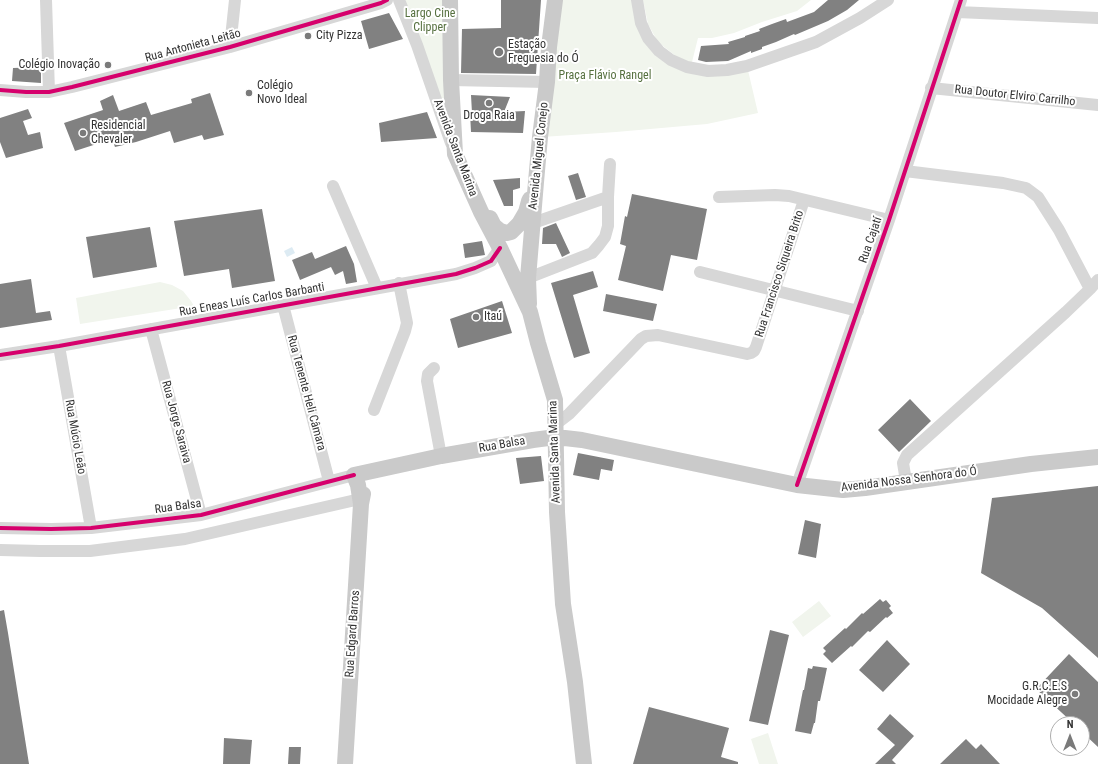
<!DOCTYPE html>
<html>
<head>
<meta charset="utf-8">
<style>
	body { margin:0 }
	#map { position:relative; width:1098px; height:764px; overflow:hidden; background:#fff; font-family:"Roboto Condensed",sans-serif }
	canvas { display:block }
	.north { position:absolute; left:1050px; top:716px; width:40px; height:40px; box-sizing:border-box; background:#fff; border:1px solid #adadad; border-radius:50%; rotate:0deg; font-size:11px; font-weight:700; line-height:16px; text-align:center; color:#333 }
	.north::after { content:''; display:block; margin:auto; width:14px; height:18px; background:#7a7a7a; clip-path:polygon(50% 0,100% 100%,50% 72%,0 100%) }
</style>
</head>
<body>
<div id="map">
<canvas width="1098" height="764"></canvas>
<div class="north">N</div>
</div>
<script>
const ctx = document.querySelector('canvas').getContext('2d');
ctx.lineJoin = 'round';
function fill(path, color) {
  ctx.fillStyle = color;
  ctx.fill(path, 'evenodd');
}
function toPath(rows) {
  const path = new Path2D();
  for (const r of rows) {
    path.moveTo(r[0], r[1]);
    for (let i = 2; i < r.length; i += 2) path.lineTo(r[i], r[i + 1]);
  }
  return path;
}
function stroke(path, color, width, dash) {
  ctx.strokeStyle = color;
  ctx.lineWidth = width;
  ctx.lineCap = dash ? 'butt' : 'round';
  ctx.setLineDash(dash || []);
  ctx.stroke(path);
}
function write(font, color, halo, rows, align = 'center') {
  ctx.font = font + ' "Roboto Condensed",sans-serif';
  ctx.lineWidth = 4;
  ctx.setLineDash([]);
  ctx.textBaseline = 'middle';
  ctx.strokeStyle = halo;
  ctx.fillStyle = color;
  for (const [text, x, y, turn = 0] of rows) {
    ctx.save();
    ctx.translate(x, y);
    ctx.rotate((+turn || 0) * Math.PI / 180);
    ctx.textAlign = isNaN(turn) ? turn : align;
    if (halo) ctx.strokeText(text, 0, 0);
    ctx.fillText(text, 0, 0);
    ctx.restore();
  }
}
fill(toPath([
	[399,0,450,0,448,99,435,97],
	[555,0,637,0,659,51,677,57,658,42,648,24,643,0,811,0,797,11,762,22,734,33,712,38,698,38,691,66,747,66,758,113,707,124,616,132,542,137],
	[160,282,172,285,183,291,191,301,194,306,80,324,76,298],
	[819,601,831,616,803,637,792,622],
	[768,733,778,764,759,764,751,739]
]), '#f1f5ed');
fill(toPath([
	[292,247,295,253,287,257,284,251]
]), '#ddebf3');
fill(toPath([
	[501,0,541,0,536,74,461,73,462,29,501,28],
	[828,0,859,0,847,10,828,21,795,35,794,34,776,42,762,47,762,49,751,53,751,51,728,61,706,62,698,60,701,46,729,44,728,42,745,37,745,36,760,31,759,29,772,24,786,19,787,22,814,12],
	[389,13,403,39,369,49,361,21],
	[41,67,41,83,12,81,13,68],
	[210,93,224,135,204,140,202,135,174,143,170,131,136,142,115,147,112,139,75,151,64,123,103,110,100,101,113,95,119,111,146,102,151,115,192,103,191,99],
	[471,95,510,97,504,112,525,111,523,133,471,132,470,113,472,113],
	[28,109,32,118,23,121,28,135,40,132,43,148,6,158,0,142,0,118],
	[427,112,437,138,381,142,379,123],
	[578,173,586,197,576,200,568,176],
	[520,178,520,188,513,190,513,206,504,206,493,180],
	[632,194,707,209,697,260,671,255,663,291,618,280,626,246,620,244,625,216,627,217],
	[262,209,275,281,232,288,229,269,184,276,174,221],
	[556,223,570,253,562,257,556,244,542,244,543,228],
	[150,227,157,267,93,278,86,237],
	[482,241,485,255,465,258,463,244],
	[346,246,354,264,357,282,346,284,343,271,335,275,331,267,300,280,292,260,312,252,315,259],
	[593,271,598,287,573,295,590,353,574,358,551,283],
	[31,279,36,313,50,311,52,320,0,328,0,284],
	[606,294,657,304,653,321,603,311],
	[502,301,512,333,458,348,450,319],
	[910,399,931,421,899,452,878,430],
	[578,453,614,460,612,471,601,469,599,480,573,475],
	[541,456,544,481,520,484,516,458],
	[1098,486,1098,658,1042,608,981,573,992,498],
	[805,520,821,524,816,558,798,554],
	[880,599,883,602,886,600,891,606,889,608,893,613,887,618,886,617,870,632,868,631,852,647,851,646,832,663,823,654,826,651,823,648,845,628,846,629,862,613,863,614],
	[4,610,8,633,29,764,0,764,0,611],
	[770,630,789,635,768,725,749,721],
	[887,640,910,664,883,692,859,670],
	[1069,654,1098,682,1098,747,1082,732,1082,724,1074,724,1036,689],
	[813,666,827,668,820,701,818,701,815,723,814,723,811,734,795,731,803,690,804,690,808,668,812,669],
	[649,707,729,728,721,757,738,762,738,764,633,764],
	[890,714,914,736,892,760,896,764,875,764,895,745,877,729],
	[224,738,252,740,250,764,223,764],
	[966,739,976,749,981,744,1000,764,940,764],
	[289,747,301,747,300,764,288,764]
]), '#818181');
stroke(toPath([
	[46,0,49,92],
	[399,0,417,45,451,143],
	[637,0,641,23,648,38,659,51,671,60,687,67,708,71,727,70,747,66,816,42,860,18,888,0],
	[957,12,1098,18],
	[230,47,235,0],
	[451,80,547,82],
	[931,88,1098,105],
	[0,90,26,92,49,92,72,87,230,47,381,3,387,0],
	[905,171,1003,183,1026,188,1038,197,1059,230,1090,289],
	[333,186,377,288],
	[608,197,610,164],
	[719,197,775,195,789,196,889,220],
	[700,272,858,311],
	[528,278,592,253,599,245,605,237,608,226,608,197,533,223],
	[283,305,329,481],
	[151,329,201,515],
	[59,346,91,528],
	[0,355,59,346,456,274,475,268,491,261,500,248],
	[434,368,428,374,427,381,441,456],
	[374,410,405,331,407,323,399,283],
	[556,424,569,414,641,339,646,336,658,335,747,354,751,353,754,351,756,347,804,200],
	[906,481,903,463,907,455,1066,312,1090,289,1098,280],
	[797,485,889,220,961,0],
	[0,528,51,529,91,528,201,515,354,475],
	[0,550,40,551,90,551,185,539,360,499]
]), '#d7d7d7', 12);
stroke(toPath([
	[450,0,451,80,455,154,481,212,500,248,530,312,538,343,555,400,557,512,563,604,575,682,584,764],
	[490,218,494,226,500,231,507,233,511,232,519,224,526,212,529,201,530,199],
	[529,304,528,278,536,182,540,137,547,82,549,47,555,0],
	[361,504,358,485,354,475,441,456,533,440,556,437,582,440,797,485,843,490,865,488,1031,464,1098,457],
	[345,764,361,504,363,494]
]), '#cacaca', 16);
stroke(toPath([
	[0,90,26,92,49,92,72,87,230,47,381,3,387,0],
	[0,355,59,346,456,274,475,268,491,261,500,248],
	[797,485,889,220,961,0],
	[0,528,51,529,91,528,201,515,354,475]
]), '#d6006c', 4);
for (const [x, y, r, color] of [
	[308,36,4,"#7a7a7a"],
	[499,52,5,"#7a7a7a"],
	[108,65,4,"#7a7a7a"],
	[249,93,4,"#7a7a7a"],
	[489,103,4,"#7a7a7a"],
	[83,133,4,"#7a7a7a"],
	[476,317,4,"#7a7a7a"],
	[1075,694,4,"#7a7a7a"]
]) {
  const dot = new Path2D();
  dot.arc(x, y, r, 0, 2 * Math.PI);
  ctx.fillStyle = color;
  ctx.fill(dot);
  stroke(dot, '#fff', 1.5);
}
write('12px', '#56703f', '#fff', [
	["Largo Cine",430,14],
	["Clipper",430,28],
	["Praça Flávio Rangel",605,76]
]);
write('12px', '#333', '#fff', [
	["City Pizza",316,36],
	["Estação",508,45],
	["Freguesia do Ó",508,59],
	["Colégio Inovação",100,65,"right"],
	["Colégio",257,86],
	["Novo Ideal",257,100],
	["Droga Raia",489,116,"center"],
	["Residencial",91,126],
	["Chevaler",91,140],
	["Itaú",484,317],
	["G.R.C.E.S",1067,687,"right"],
	["Mocidade Alegre",1067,701,"right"]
], 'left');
write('12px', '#333', '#fff', [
	["Rua Antonieta Leitão",193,46,-15],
	["Rua Doutor Elviro Carrilho",1015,96,6],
	["Avenida Santa Marina",455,148,69],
	["Avenida Miguel Conejo",539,156,-84],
	["Rua Cajatí",871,240,-71],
	["Rua Francisco Siqueira Brito",780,274,-72],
	["Rua Eneas Luís Carlos Barbanti",252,300,-10],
	["Rua Tenente Heli Câmara",306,393,75],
	["Rua Jorge Saraiva",176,422,75],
	["Rua Múcio Leão",75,437,80],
	["Rua Balsa",502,445,-10],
	["Avenida Santa Marina",555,452,-92],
	["Avenida Nossa Senhora do Ó",909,480,-7],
	["Rua Balsa",178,507,-8],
	["Rua Edgard Barros",353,634,-86]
]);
</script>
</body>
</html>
